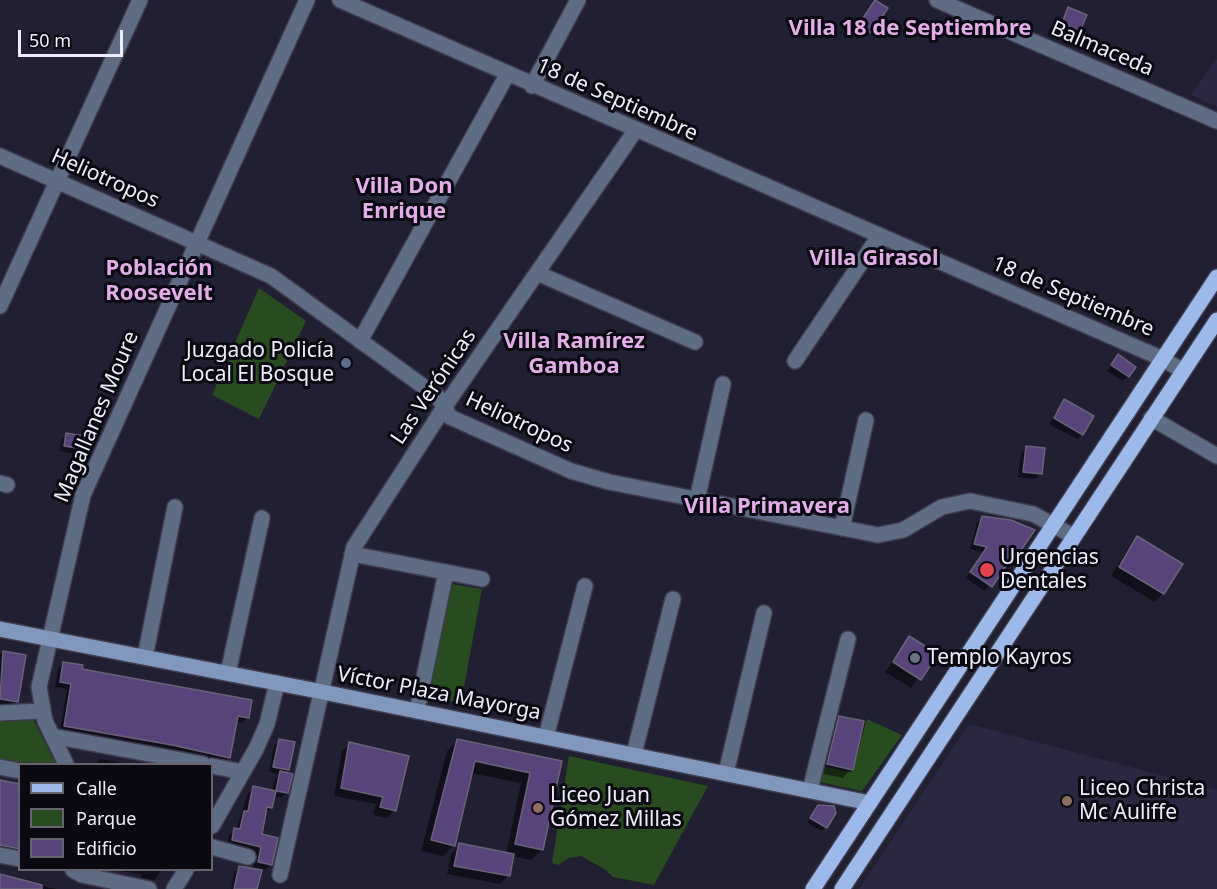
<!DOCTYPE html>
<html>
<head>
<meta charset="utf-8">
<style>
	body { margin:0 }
	#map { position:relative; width:1217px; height:889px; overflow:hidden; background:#211f32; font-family:"Noto Sans",sans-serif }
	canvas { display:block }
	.legend { position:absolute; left:18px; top:763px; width:195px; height:108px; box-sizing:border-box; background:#0b0a12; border:2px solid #65646f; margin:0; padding:8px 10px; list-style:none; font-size:18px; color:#edecfa }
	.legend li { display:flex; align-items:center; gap:12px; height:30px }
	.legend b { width:30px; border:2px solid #65646f }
	.scale { position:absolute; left:18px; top:30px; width:105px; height:27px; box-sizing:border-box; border:3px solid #edecfa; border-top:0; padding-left:8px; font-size:18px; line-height:21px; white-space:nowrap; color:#edecfa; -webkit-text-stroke:4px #0b0a12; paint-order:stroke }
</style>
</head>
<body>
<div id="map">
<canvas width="1217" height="889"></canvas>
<ul class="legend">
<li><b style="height:8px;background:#9db9ea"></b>Calle</li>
<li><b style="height:16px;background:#284b20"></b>Parque</li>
<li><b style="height:16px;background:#58447a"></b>Edificio</li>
</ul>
<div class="scale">50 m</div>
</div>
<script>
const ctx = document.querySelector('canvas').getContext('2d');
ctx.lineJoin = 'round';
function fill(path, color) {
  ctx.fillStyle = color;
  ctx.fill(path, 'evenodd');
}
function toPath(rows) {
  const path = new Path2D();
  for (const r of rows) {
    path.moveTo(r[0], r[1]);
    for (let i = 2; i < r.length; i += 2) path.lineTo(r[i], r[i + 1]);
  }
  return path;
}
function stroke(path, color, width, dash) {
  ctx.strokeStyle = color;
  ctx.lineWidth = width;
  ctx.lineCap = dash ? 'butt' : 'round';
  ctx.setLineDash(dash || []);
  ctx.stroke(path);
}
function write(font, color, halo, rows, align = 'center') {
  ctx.font = font + ' "Noto Sans",sans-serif';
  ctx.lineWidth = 6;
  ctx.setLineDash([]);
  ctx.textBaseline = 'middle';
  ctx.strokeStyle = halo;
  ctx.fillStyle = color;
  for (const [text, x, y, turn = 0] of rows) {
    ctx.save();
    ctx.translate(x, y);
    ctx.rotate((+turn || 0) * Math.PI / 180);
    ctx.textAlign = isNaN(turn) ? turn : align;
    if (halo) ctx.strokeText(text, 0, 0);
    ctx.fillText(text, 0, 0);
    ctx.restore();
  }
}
fill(toPath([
	[1216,59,1217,60,1217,107,1191,95],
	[969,724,1217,790,1217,889,859,889]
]), '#2a2841');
fill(toPath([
	[259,288,306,321,259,419,212,395],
	[446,583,482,589,461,704,424,694],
	[32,717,56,764,0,762,0,718],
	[867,719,902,735,862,791,815,781,817,765,852,772],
	[569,756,708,786,654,885,613,877,606,870,581,856,569,858,558,865,552,863]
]), '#284b20');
fill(toPath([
	[876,2,870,32,864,37,854,30],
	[1069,9,1079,30,1073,36,1057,29],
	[1118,356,1128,376,1123,381,1107,371],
	[1065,401,1082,434,1077,439,1049,424],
	[67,435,82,448,76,454,60,451,61,440],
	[1027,447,1040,473,1035,479,1018,477,1021,453],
	[982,518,1014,559,1009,564,1007,563,985,591,966,578,983,553,970,549,977,523],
	[1137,538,1163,593,1155,602,1111,576,1129,547],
	[910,638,935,655,911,688,885,672],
	[0,653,24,657,16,702,11,707,0,705],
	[63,664,81,670,247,718,242,723,236,722,229,757,223,763,60,731,67,689,55,687,58,669],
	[839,717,851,769,843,778,819,773,831,726],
	[279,741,288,769,283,774,287,792,281,798,273,797,271,808,264,814,260,836,271,864,265,870,261,869,256,889,231,889,234,873,239,868,253,870,256,852,227,845,229,835,236,830,248,793,254,788,272,792,275,779,279,774,269,772,274,746],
	[457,741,560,762,542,850,531,860,512,856,508,876,500,884,447,874,451,854,459,845,506,854,521,783,470,773,454,845,443,856,421,851,447,751],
	[350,744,395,810,387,818,373,815,376,804,334,796,342,751],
	[100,759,129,764,95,764],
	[0,781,20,784,20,857,0,853],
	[818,806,826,827,822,831,807,823],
	[115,870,161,870,155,880,141,878,142,875],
	[0,875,31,884,57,889,0,889]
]), '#0007');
const building = toPath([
	[875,0,888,8,871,33,859,24,875,0],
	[1068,7,1087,15,1080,31,1062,23,1068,7],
	[1118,354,1136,367,1129,377,1111,365,1118,354],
	[1064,399,1094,416,1083,435,1054,418,1064,399],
	[66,433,85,436,83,449,64,446,66,433],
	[1026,446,1045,448,1042,474,1023,472,1026,446],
	[982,516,1011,520,1035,530,1015,559,1012,557,992,587,970,572,987,547,974,544,982,516],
	[1137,536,1183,564,1164,594,1119,567,1137,536],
	[909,636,938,654,921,680,893,662,909,636],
	[3,651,26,655,18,702,0,699,3,651],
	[63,662,83,665,82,669,252,700,249,718,238,716,230,758,172,745,64,726,71,684,60,682,63,662],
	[839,716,864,721,853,770,827,764,839,716],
	[279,739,295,742,289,770,273,767,279,739],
	[457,739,562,761,543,850,515,844,530,773,475,761,455,846,431,840,457,739],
	[349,742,409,756,396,811,380,807,383,797,341,788,349,742],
	[280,771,293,774,288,793,276,791,280,771],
	[0,780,20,784,20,849,0,845,0,780],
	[253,786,276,791,272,808,267,807,262,834,278,838,272,865,258,862,261,847,232,840,234,828,240,829,244,811,248,811,253,786],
	[818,805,834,806,836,813,827,828,810,818,818,805],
	[459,843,514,854,510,876,454,866,459,843],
	[239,866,262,870,257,889,234,889,239,866],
	[0,874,42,885,42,889,0,889,0,874]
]);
fill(building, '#58447a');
stroke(building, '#696278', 1.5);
const street = toPath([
	[340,0,1163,359,1183,371],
	[937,0,1217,121],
	[532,86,578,0],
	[0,156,271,276,438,397,450,417,571,471,609,482,878,535,903,530,942,507,970,501,1033,514,1073,536],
	[537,273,695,342],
	[0,306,140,0],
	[360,341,507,75],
	[795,361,879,236],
	[1151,418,1217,456],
	[0,483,7,485],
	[697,500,723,384],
	[842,528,866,420],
	[352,554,482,579],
	[145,657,175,507],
	[228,673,262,518],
	[417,711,446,572],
	[0,713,41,711],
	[52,736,203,764],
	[546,737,585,586],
	[634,754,673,599],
	[66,764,45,721,39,687,83,495,307,0],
	[212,766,243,772],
	[0,767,20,771],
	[726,773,764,613],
	[810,790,848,639],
	[212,826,256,749,267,724,277,683],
	[212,847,248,857],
	[0,855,20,859],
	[73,870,82,875,149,889],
	[280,875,354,547,445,406,635,131],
	[174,889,186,870]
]);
const secondary = toPath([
	[0,629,323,692,870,803]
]);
const primary = toPath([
	[813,889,1217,277],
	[842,889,1217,320]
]);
stroke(street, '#3e3c4e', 18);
stroke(secondary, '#3e3c4e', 18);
stroke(primary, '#3e3c4e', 18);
stroke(street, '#5f6d84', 15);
stroke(secondary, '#8297bd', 15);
stroke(primary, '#9db9ea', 15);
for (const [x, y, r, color] of [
	[346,363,6,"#5c6f8a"],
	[987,570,8,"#e0444e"],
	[915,658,6,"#6b7280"],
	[1067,801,6,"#8d6e63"],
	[538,808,6,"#8d6e63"]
]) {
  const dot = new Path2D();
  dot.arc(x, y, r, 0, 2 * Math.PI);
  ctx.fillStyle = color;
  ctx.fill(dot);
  stroke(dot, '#0b0a12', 2);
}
write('21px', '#edecfa', '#0b0a12', [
	["Balmaceda",1102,49,23],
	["18 de Septiembre",617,100,24],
	["Heliotropos",105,179,24],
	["18 de Septiembre",1073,297,23],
	["Las Verónicas",434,387,-56],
	["Magallanes Moure",97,417,-67],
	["Heliotropos",519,423,25],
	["Víctor Plaza Mayorga",439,694,11]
]);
write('21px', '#edecfa', '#0b0a12', [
	["Juzgado Policía",334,351,"right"],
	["Local El Bosque",334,375,"right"],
	["Urgencias",1000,558],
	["Dentales",1000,582],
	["Templo Kayros",927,658],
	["Liceo Christa",1079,789],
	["Mc Auliffe",1079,813],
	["Liceo Juan",550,796],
	["Gómez Millas",550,820]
], 'left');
write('bold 22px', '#e3ade8', '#0b0a12', [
	["Villa 18 de Septiembre",910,29],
	["Villa Don",404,187],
	["Enrique",404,212],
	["Villa Girasol",874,259],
	["Población",159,269],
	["Roosevelt",159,294],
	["Villa Ramírez",574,342],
	["Gamboa",574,367],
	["Villa Primavera",767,507]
]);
</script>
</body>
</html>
